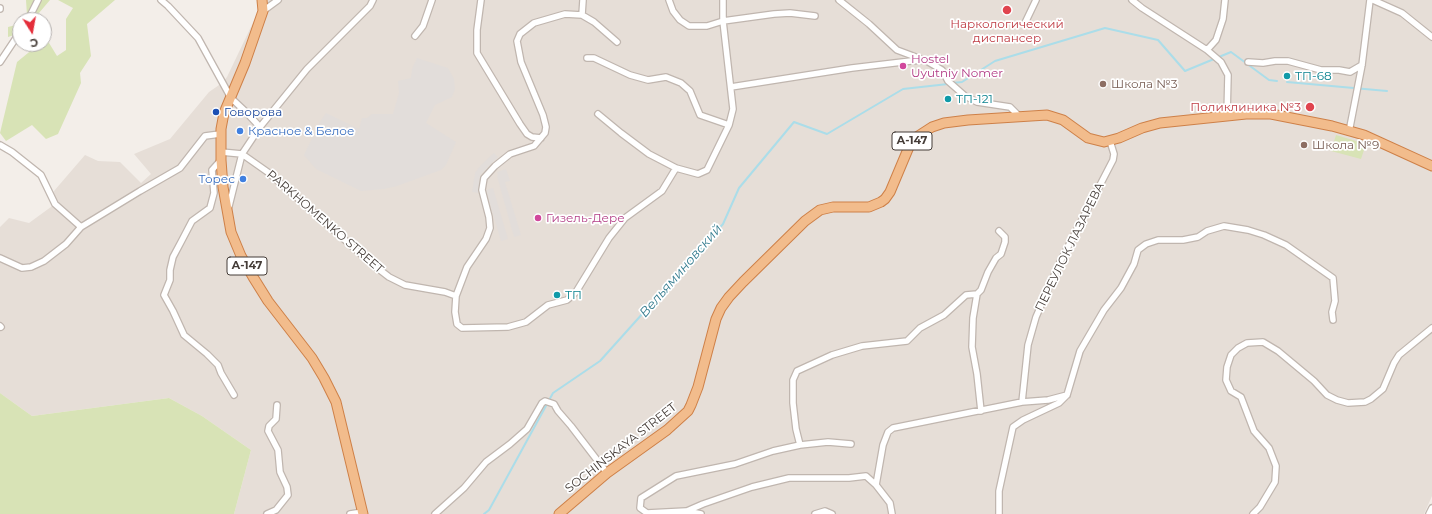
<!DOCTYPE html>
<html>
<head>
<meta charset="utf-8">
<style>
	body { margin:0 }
	#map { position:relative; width:1432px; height:514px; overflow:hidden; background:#f3eee9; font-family:Montserrat,sans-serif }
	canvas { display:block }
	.north { position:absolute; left:12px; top:12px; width:40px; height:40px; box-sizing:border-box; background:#fff; border:1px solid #b5b1af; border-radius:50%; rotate:169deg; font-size:11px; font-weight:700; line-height:16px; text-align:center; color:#453d38 }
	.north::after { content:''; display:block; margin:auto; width:14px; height:18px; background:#e42e3a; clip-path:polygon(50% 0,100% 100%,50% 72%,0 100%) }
</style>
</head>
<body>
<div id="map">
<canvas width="1432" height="514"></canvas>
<div class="north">С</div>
</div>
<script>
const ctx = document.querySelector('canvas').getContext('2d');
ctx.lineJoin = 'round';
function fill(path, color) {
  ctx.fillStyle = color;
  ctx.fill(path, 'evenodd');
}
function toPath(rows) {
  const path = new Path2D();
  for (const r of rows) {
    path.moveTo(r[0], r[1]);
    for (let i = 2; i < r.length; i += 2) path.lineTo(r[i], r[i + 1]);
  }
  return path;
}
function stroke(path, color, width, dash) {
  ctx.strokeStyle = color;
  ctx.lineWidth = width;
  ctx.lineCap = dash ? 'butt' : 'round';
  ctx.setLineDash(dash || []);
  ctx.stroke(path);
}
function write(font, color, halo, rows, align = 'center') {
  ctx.font = font + ' Montserrat,sans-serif';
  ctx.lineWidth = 3.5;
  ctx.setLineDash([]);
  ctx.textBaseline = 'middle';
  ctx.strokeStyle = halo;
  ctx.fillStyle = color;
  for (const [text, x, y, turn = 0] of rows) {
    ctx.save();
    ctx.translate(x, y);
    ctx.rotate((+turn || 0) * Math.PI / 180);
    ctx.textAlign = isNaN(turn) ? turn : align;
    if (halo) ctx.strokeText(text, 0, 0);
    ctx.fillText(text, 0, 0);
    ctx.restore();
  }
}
fill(toPath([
	[257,0,1432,0,1432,496,1424,514,234,514,251,450,202,416,169,398,32,416,0,393,0,227,9,218,29,223,55,204,54,191,85,155,98,161,120,162,141,183,151,174,134,154,170,139,209,92,222,83,227,77,259,10]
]), '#e6ded7');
fill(toPath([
	[417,58,448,68,454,79,455,89,452,97,435,105,426,123,456,142,446,165,441,170,397,186,384,189,361,191,316,169,304,155,320,122,326,113,359,129,362,118,367,118,372,114,393,114,399,93,398,81,411,78,412,69],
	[494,153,498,157,480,175,478,193,472,192,475,173,480,166],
	[506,169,510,181,505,182,521,235,514,237,497,176,498,175,497,172],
	[493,188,508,239,501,241,486,190]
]), '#e2ddda');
fill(toPath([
	[26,0,50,0,33,20,24,20,27,15],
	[58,0,115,0,87,24,91,56,80,73,81,83,58,134,46,139,32,125,6,141,0,133,17,62,39,44,44,44,44,40,46,38,57,56,66,50,66,19,73,8],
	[20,24,20,33,8,37,8,27],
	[1336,135,1366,144,1361,159,1331,151],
	[0,393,32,416,169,398,202,416,251,450,234,514,0,514]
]), '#d8e3b6');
stroke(toPath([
	[1287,82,1387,91],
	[952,83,962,82,995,61,1105,28,1158,40,1185,71,1231,52,1269,80,1277,81],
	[484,514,489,510,553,393,600,361,723,224,739,188,794,122,827,134,903,89,948,84]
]), '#abdde9', 2);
const minor = toPath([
	[161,0,168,6,198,38,231,98,246,112,260,127],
	[481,0,477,30,477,53,520,124,527,134,532,137,541,138],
	[669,0,673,11,680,20,689,26,707,26,723,21,774,14,790,13,815,16],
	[839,0,869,24,897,50,921,59],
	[1132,0,1142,8,1207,50,1221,62,1228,75,1227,116],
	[1373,0,1402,13,1432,37],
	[0,8,0,9],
	[263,11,278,0],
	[582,15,583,0],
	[28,20,38,0],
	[1025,23,1036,0],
	[415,36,423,26,432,0],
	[1207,50,1216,40,1223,19,1225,0],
	[587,58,594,58,630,75,648,80,666,77,681,83,690,91,700,115,729,125],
	[0,62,20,32],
	[1248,62,1263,63,1275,61,1288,61,1321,70,1339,70,1350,72,1362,65],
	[731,87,852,68,911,61,925,60,942,70,948,81,965,96,977,102,1010,107,1019,116],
	[598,114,621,133,649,154,676,168,698,174,707,170,729,125,733,109,723,21,723,0],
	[1349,132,1362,65,1370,0],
	[0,145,12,152,41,175,55,204,81,227],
	[221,152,242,154,269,173,371,263,389,277,405,285,445,292,456,296,455,312,457,324,462,328,508,327,526,322,548,305,567,300,576,292,609,238,625,218,662,191,676,168],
	[221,160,212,170,214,193,210,208,192,221,181,242,173,257,170,270,170,280,164,295,173,311,184,335,207,354,218,365,221,373,234,395],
	[229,206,242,154,260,127,307,69,370,6,373,0],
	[0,258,22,268,31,267,44,261,66,244,81,227,140,191,180,168,205,136,220,134],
	[456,296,467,267,486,239,490,228,489,217,482,190,484,178,495,166,510,154,534,146,545,133,546,127,543,115,521,62,517,41,520,34,534,23,565,14,582,15,594,22,617,42],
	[0,326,1,327],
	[1022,402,1028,345,1036,317,1059,264,1113,160,1114,154,1110,141],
	[981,411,977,374,972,347,973,318,977,294,981,290,988,272,996,258,1001,254,1005,242,1005,237,999,231],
	[800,445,796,429,793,403,793,380,797,371,832,355,862,346,907,341,920,328,944,315,966,295,977,294],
	[876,485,890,503,892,514],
	[267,514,276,510,288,495,287,487,280,472,278,450,268,431,269,426,276,419,277,405],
	[350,514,363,512],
	[435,514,464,488,486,462,510,444,527,429,542,403,545,401,554,404,558,411,571,426,607,473],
	[680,514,703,504,752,487,789,478,849,478,866,476,876,485,883,445,888,432,893,428,1022,402,1048,400,1067,395],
	[701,514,686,511,647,513,640,508,641,498,676,476,735,464,773,451,800,445,828,442,851,444],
	[815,514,825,511,832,514],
	[999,514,999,491,1013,427,1023,420,1059,403,1067,395,1080,351,1104,310,1121,288,1134,264,1138,250,1146,244,1158,240,1183,240,1198,237,1207,231,1224,226,1248,230,1264,235,1286,245,1333,278,1335,301,1332,312,1333,320],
	[1253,514,1260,507,1275,482,1276,466,1269,448,1254,431,1241,397,1231,391,1226,380,1227,367,1231,355,1238,348,1247,343,1263,342,1278,351,1314,381,1327,395,1337,400,1348,403,1365,402,1371,399,1383,389,1394,363,1399,355,1432,328],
	[1429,514,1432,508]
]);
const trunk = toPath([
	[262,0,263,11,245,63,224,113,221,129,221,160,223,187,231,232,241,256,253,277,268,301,312,358,324,378,336,402,363,514],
	[559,514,607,473,667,430,688,411,691,405,698,387,716,319,721,308,729,297,743,282,805,221,820,210,833,207,869,207,881,202,885,199,890,192,911,142,915,138,932,127,944,123,968,120,1047,115,1063,120,1088,138,1104,142,1119,138,1142,128,1160,123,1246,114,1271,114,1332,126,1364,135,1432,166]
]);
stroke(minor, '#c0b6af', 8);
stroke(trunk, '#ce8048', 11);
stroke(minor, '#fff', 5.5);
stroke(trunk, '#f2bc8c', 9);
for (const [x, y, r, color] of [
	[1007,10,5,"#e0444e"],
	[903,66,4,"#d1479c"],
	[1287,76,4,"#0f9aa8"],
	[1103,84,4,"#8d6e63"],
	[948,99,4,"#0f9aa8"],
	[1310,107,5,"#e0444e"],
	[216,112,4,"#1a4fb4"],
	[240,131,4,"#3f7fe0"],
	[1304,145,4,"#8d6e63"],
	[243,179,4,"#3f7fe0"],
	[538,218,4,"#d1479c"],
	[557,295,4,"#0f9aa8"]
]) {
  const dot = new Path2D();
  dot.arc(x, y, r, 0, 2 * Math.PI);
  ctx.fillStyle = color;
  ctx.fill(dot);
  stroke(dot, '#fff', 1.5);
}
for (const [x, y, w] of [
	[912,141,40],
	[247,266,40]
]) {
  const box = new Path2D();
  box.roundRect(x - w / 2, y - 9, w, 18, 3);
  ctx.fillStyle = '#fff';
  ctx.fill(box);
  stroke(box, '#453d38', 1);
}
write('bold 11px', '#453d38', null, [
	["А-147",912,141],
	["А-147",247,266]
]);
write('12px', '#be3a42', '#fff', [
	["Наркологический",1007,24],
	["диспансер",1007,38],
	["Поликлиника №3",1301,107,"right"]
]);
write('12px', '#b23c85', '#fff', [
	["Hostel",911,59],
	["Uyutniy Nomer",911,73],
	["Гизель-Дере",546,218]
], 'left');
write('12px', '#0d838f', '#fff', [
	["ТП-68",1295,76],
	["ТП-121",956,99],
	["ТП",565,295]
], 'left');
write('12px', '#785e54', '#fff', [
	["Школа №3",1111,84],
	["Школа №9",1312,145]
], 'left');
write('12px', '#164399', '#fff', [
	["Говорова",224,112]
], 'left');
write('12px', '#366cbe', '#fff', [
	["Красное & Белое",248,131],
	["Торес",235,179,"right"]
], 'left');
write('12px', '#453d38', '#fff', [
	["PARKHOMENKO STREET",325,222,41],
	["ПЕРЕУЛОК ЛАЗАРЕВА",1070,247,-64],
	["SOCHINSKAYA STREET",621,448,-38]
]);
write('italic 13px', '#367d90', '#fff', [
	["Вельяминовский",681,271,-49]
]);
</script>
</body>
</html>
